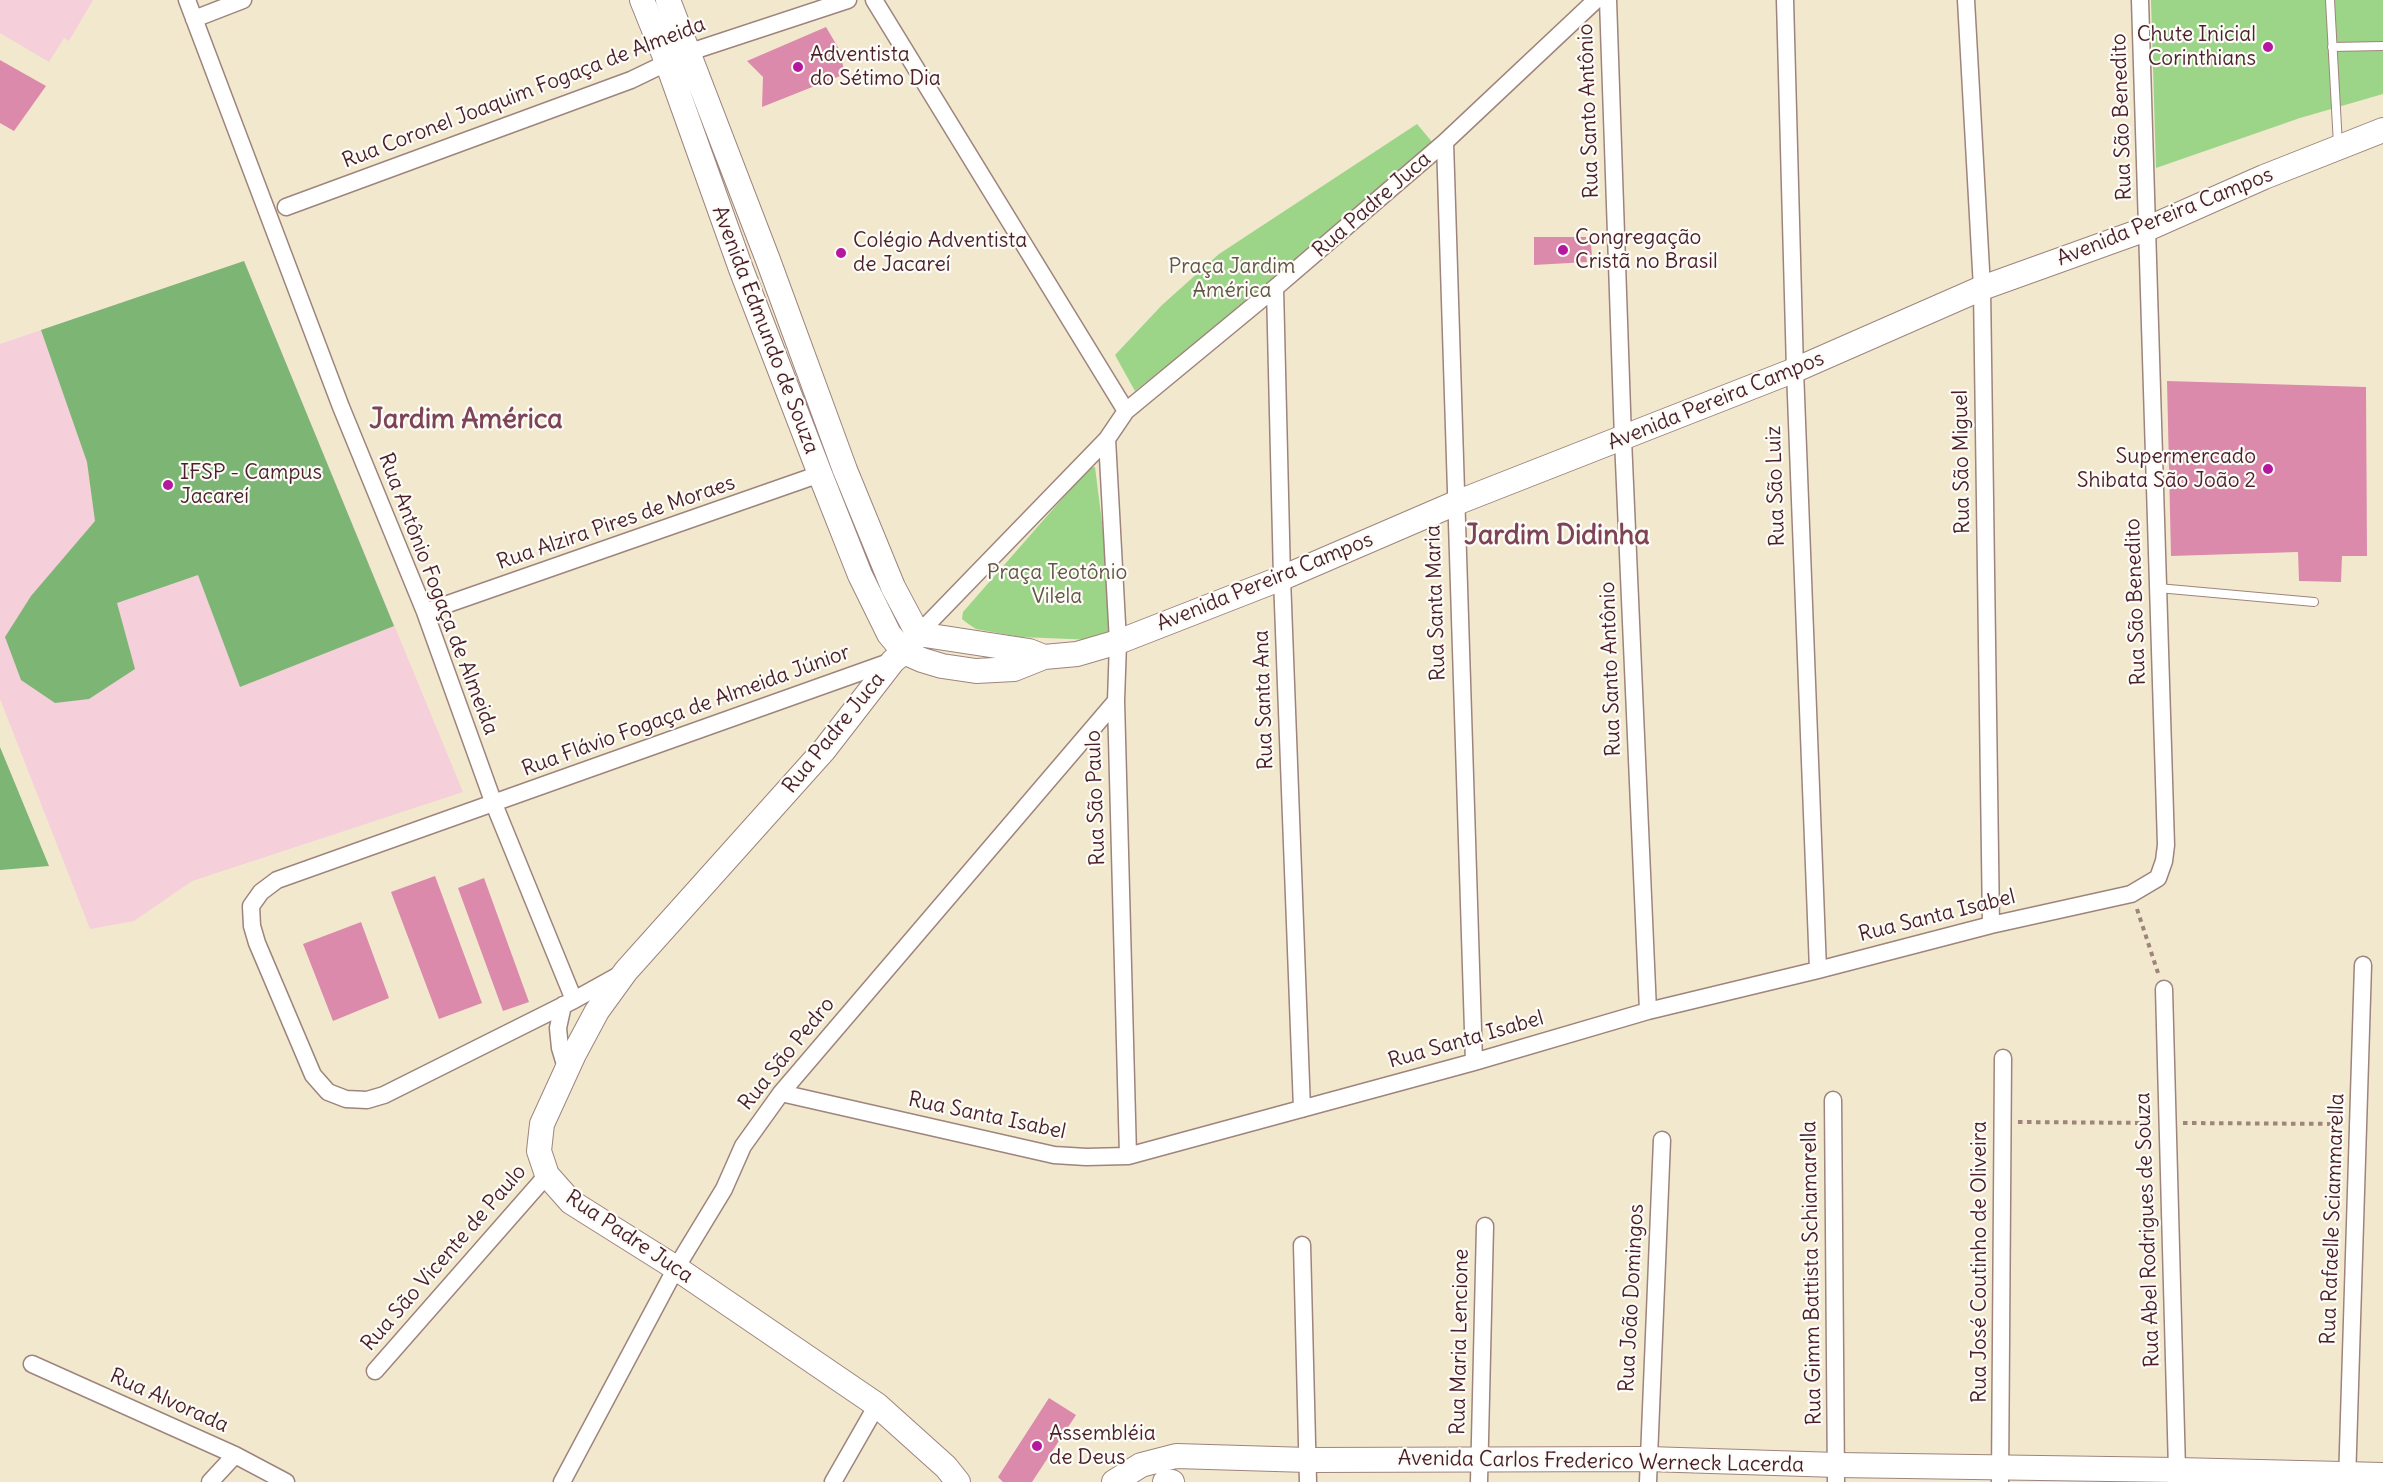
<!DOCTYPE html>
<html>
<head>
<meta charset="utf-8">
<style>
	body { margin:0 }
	canvas { display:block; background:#f2e8ce }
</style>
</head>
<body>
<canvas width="2383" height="1482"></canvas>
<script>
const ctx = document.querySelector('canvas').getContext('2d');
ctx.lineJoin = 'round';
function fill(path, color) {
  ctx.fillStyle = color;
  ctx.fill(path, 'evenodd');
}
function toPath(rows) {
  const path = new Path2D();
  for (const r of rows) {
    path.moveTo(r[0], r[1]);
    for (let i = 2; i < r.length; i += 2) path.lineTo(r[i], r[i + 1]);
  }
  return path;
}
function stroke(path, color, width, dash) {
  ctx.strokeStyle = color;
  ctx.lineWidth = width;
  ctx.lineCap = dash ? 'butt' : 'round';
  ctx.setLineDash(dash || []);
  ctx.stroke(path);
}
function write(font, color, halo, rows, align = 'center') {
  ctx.font = font + ' Delius,sans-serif';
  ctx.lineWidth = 4.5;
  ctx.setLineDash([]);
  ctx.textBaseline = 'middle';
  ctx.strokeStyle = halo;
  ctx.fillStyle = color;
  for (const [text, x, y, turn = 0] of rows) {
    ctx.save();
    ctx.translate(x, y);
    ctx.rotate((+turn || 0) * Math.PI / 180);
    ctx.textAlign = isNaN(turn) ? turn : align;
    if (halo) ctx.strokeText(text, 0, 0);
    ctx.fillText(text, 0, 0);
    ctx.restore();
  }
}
fill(toPath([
	[0,0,93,0,69,41,64,38,49,62,0,33],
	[244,261,463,792,192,881,134,921,90,929,0,699,0,344]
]), '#f5cfda');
fill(toPath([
	[2151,0,2383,0,2383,94,2300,118,2156,168],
	[1417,124,1433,143,1279,277,1135,391,1115,355,1162,305,1219,254],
	[1095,467,1114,618,1108,632,1095,640,1020,637,976,629,967,623,962,619,963,612,1089,468]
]), '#9cd588');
fill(toPath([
	[244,261,394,626,240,687,198,575,117,603,135,669,89,699,55,703,21,680,5,637,31,596,95,521,87,462,41,330],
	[0,747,49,866,0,870]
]), '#7db674');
fill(toPath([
	[826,27,839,49,845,74,762,107,763,77,747,61],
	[0,60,46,86,14,131,0,123],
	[1534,237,1586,237,1586,244,1591,244,1592,256,1586,256,1587,262,1534,265],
	[2167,381,2366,387,2367,556,2342,556,2341,582,2299,581,2298,552,2171,556],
	[435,876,482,1003,439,1019,391,892],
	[484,878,529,1002,503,1011,458,888],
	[361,922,389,998,333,1021,303,944],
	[1049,1398,1076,1415,1032,1482,1003,1482,998,1477]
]), '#dc8aac');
const lane = toPath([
	[2330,0,2338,145],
	[2332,47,2383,46],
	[2158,588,2314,602]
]);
const street = toPath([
	[187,0,341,407,425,612,494,804,574,1000],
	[874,0,1126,411],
	[1608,0,1623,439,1648,1011],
	[1785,0,1795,370,1818,970],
	[1966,0,1982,288,1991,925],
	[194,19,243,0],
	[1445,142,1474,1062],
	[286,207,631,80,687,53,848,0],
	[1275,288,1282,578,1302,1109],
	[1107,439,1118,642,1116,701,1128,1156],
	[425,612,820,474],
	[918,634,1107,439,1126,411,1275,288,1445,142,1596,0],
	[619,975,574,1000,384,1095,367,1100,346,1099,328,1092,313,1075,257,943,252,926,251,906,261,892,277,880,892,661],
	[2164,989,2177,1470,2176,1482],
	[563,1005,558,1028,560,1048,567,1071],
	[781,1093,1054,1155,1086,1157,1128,1156,1474,1062,1648,1011,1818,970,1991,925,2131,894,2158,878,2164,861,2166,845,2140,0],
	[1833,1100,1836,1482],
	[1302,1245,1308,1482],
	[32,1364,235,1455,286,1482],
	[375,1371,547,1175],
	[210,1482,235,1455],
	[562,1482,676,1268,724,1189,743,1146,781,1093,1116,701],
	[833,1482,877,1405],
	[1479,1482,1485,1226],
	[1648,1482,1662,1140],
	[2000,1482,2003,1058],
	[2347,1482,2363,965]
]);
const secondary = toPath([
	[642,0,667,62,741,269,820,474,860,575,889,634,904,652,922,660,942,666,976,671,1014,669,1044,657,1077,654,1118,642,1282,578,1456,503,1795,370,1982,288,2149,228,2264,177,2383,130],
	[668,0,768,260,845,470,893,587,918,634],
	[918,634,904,652,893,661,824,750,626,971,597,1011,574,1054,542,1124,539,1151,547,1175,571,1202,676,1268,877,1405,946,1467,958,1482],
	[918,634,1029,651,1044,657],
	[1114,1482,1141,1465,1176,1456,1308,1460,1648,1459,1837,1465,2177,1470,2383,1475],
	[1165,1482,1172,1482]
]);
stroke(lane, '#9e847c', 10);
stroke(street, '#9e847c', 19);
stroke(secondary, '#9e847c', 26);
stroke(toPath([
	[2137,909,2158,973],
	[2018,1122,2151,1123],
	[2183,1123,2343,1124]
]), '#9e847c', 4, [4.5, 4.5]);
stroke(lane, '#fff', 8);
stroke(street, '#fff', 16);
stroke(secondary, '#fff', 24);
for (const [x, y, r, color] of [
	[2268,47,6,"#b5179e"],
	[798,67,6,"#b5179e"],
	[1563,250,6,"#b5179e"],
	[841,253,6,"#b5179e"],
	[2268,469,6,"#b5179e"],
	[168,485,6,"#b5179e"],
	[1037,1446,6,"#b5179e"]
]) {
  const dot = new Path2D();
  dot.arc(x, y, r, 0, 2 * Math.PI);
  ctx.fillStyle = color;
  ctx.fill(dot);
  stroke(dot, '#fdfcf7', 2);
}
write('21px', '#4a1f2b', '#fdfcf7', [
	["Chute Inicial",2256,35,"right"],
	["Corinthians",2256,59,"right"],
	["Adventista",810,55],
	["do Sétimo Dia",810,79],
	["Congregação",1575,238],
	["Cristã no Brasil",1575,262],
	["Colégio Adventista",853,241],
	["de Jacareí",853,265],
	["Supermercado",2256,457,"right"],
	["Shibata São João 2",2256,481,"right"],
	["IFSP - Campus",180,473],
	["Jacareí",180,497],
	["Assembléia",1049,1434],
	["de Deus",1049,1458]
], 'left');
write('21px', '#4a1f2b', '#fdfcf7', [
	["Rua Coronel Joaquim Fogaça de Almeida",524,93,-21],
	["Rua Santo Antônio",1589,111,-92],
	["Rua São Benedito",2122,117,-92],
	["Rua Padre Juca",1372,205,-41],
	["Avenida Pereira Campos",2165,217,-22],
	["Avenida Edmundo de Souza",765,330,69],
	["Avenida Pereira Campos",1716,401,-22],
	["Rua São Miguel",1962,462,-91],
	["Rua São Luiz",1776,486,-92],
	["Rua Alzira Pires de Moraes",616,523,-19],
	["Avenida Pereira Campos",1265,582,-22],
	["Rua Antônio Fogaça de Almeida",438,594,69],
	["Rua São Benedito",2136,602,-92],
	["Rua Santa Maria",1436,603,-92],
	["Rua Santo Antônio",1611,669,-92],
	["Rua Santa Ana",1264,700,-92],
	["Rua Flávio Fogaça de Almeida Júnior",686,711,-20],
	["Rua Padre Juca",834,733,-51],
	["Rua São Paulo",1096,798,-92],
	["Rua Santa Isabel",1937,916,-14],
	["Rua Santa Isabel",1466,1040,-16],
	["Rua São Pedro",787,1054,-51],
	["Rua Santa Isabel",987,1116,12],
	["Rua Rafaelle Sciammarella",2333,1219,-88],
	["Rua Abel Rodrigues de Souza",2148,1230,-92],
	["Rua Padre Juca",629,1237,34],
	["Rua São Vicente de Paulo",444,1258,-49],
	["Rua José Coutinho de Oliveira",1980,1262,-90],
	["Rua Gimm Battista Schiamarella",1812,1273,-91],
	["Rua João Domingos",1632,1298,-87],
	["Rua Maria Lencione",1460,1342,-89],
	["Rua Alvorada",169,1401,24],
	["Avenida Carlos Frederico Werneck Lacerda",1601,1462,1]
]);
write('21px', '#635647', '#fdfcf7', [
	["Praça Jardim",1232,267],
	["América",1232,291],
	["Praça Teotônio",1057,573],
	["Vilela",1057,597]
]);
write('bold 27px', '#7d4458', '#fdfcf7', [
	["Jardim América",466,420],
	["Jardim Didinha",1557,536]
]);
</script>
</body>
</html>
